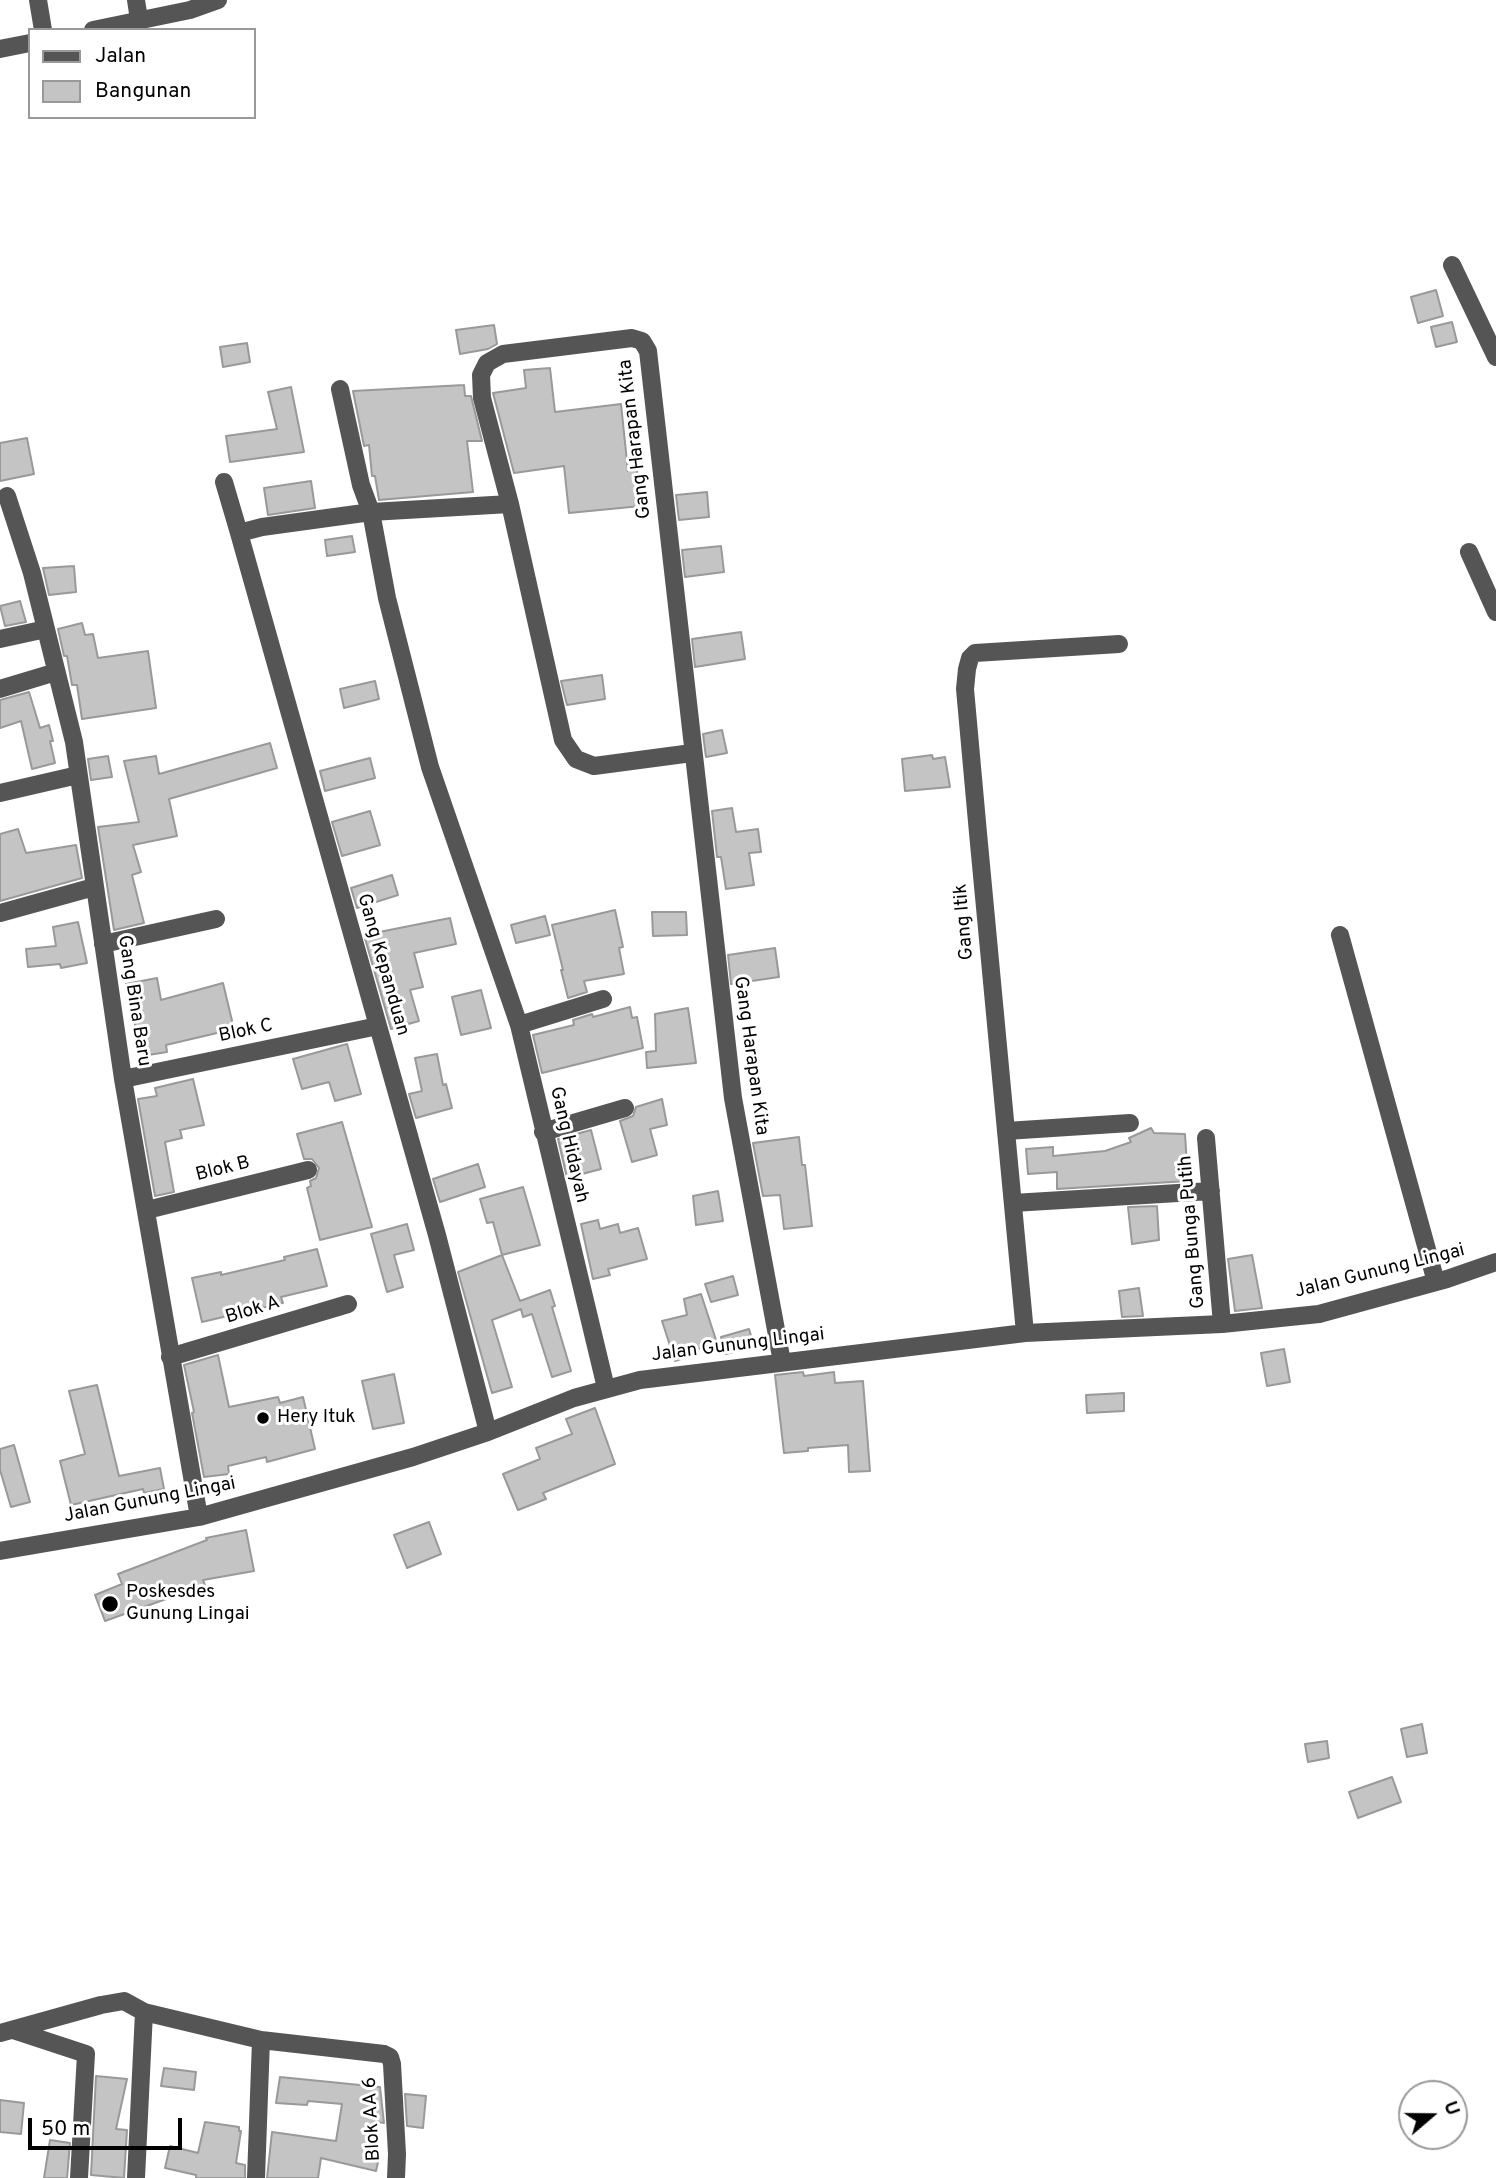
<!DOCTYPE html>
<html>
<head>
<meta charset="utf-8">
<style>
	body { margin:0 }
	#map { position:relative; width:1496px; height:2178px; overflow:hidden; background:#fff; font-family:Overpass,sans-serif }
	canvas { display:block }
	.legend { position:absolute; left:28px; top:28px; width:228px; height:91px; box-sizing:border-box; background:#fff; border:2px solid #999; margin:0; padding:9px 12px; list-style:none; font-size:21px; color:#000 }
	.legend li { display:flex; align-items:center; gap:14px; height:35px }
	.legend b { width:35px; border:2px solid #999 }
	.north { position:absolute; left:1398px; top:2080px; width:70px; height:70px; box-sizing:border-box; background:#fff; border:2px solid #999; border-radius:50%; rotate:70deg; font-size:19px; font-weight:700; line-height:28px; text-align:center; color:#000 }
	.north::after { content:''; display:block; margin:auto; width:24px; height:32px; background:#000; clip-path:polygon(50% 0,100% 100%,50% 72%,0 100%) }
	.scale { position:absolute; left:28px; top:2118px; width:154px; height:32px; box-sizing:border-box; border:4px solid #000; border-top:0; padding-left:9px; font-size:21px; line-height:24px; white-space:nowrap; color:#000; -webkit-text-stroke:5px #fff; paint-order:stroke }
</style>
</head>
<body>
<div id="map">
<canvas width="1496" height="2178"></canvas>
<ul class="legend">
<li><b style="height:9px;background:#555"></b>Jalan</li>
<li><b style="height:19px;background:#c4c4c4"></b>Bangunan</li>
</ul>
<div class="north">U</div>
<div class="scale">50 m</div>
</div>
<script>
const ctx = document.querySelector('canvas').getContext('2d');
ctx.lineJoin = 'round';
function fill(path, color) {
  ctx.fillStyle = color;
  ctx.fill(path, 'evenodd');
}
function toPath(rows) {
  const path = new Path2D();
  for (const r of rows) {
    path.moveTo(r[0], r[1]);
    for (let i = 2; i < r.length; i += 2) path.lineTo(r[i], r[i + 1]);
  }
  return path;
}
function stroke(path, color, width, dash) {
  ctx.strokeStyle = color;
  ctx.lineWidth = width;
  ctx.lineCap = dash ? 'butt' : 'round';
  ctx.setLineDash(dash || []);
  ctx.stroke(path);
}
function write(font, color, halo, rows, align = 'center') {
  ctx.font = font + ' Overpass,sans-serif';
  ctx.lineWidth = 6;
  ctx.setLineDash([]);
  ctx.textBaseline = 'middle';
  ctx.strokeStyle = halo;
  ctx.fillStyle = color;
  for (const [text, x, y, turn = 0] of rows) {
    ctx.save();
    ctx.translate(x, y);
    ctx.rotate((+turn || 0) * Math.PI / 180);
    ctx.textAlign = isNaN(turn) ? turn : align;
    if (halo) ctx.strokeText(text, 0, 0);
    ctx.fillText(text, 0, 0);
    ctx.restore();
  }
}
const building = toPath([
	[1436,290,1443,316,1418,323,1411,297,1436,290],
	[1452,322,1457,342,1436,347,1431,327,1452,322],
	[494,325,497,344,488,349,460,354,456,330,494,325],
	[247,343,250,362,223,367,220,347,247,343],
	[550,368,555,412,621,404,628,471,637,470,641,506,569,513,564,466,514,473,493,393,526,388,524,370,550,368],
	[464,385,465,396,471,396,482,441,467,441,473,492,379,500,375,476,372,476,369,445,364,446,353,391,464,385],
	[291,387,304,452,230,462,226,436,277,429,268,392,291,387],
	[27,438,34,474,0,481,0,443,27,438],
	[311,481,315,508,268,515,264,488,311,481],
	[707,492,709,517,679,520,676,495,707,492],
	[352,536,355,552,327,556,325,540,352,536],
	[721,546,724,572,685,577,682,550,721,546],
	[74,566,76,592,49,595,43,568,74,566],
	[20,601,26,622,5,626,0,606,20,601],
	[82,623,85,635,93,634,98,658,148,651,156,708,82,719,77,685,72,685,67,656,64,656,58,629,82,623],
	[741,632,745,659,695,667,692,639,741,632],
	[602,675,605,699,567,705,561,681,602,675],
	[375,681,379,699,344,708,340,689,375,681],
	[29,692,40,728,49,725,53,741,50,741,55,763,32,769,21,721,0,728,0,700,29,692],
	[722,730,727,753,706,757,703,734,722,730],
	[270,743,277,768,169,799,177,836,133,845,141,872,132,875,144,923,114,930,98,827,139,822,124,761,156,756,159,774,270,743],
	[932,755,933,759,945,757,950,787,905,791,902,759,932,755],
	[108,756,112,777,91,780,88,759,108,756],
	[370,758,375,778,325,791,320,771,370,758],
	[732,808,736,832,758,829,761,852,749,853,754,885,726,889,721,857,717,857,712,811,732,808],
	[370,811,380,845,342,856,332,822,370,811],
	[18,829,26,853,76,845,82,878,0,901,0,834,18,829],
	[392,875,398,895,357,908,351,888,392,875],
	[615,910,623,947,619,948,624,974,584,981,587,992,568,998,561,970,563,970,552,925,615,910],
	[652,912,686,912,687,935,653,936,652,912],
	[545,916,550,935,516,943,511,925,545,916],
	[450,918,456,944,414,953,423,987,410,990,419,1021,391,1029,364,935,450,918],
	[78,922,87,963,61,968,60,964,28,967,26,949,56,946,53,927,78,922],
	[775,948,779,977,731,984,728,955,775,948],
	[157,978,161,1000,223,983,234,1029,166,1045,167,1052,142,1056,126,984,157,978],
	[481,990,491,1028,461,1035,452,997,481,990],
	[630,1007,632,1018,637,1017,643,1048,542,1073,533,1035,574,1025,573,1020,592,1014,593,1017,630,1007],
	[688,1008,696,1063,647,1068,646,1052,656,1051,655,1014,688,1008],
	[347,1044,361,1094,335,1101,329,1082,302,1089,293,1059,347,1044],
	[437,1054,443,1085,446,1084,452,1108,416,1118,409,1094,422,1091,415,1058,437,1054],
	[193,1079,204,1125,180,1130,182,1138,165,1142,174,1192,155,1196,138,1099,157,1096,155,1088,193,1079],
	[662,1099,667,1125,650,1129,657,1155,632,1162,620,1121,633,1116,636,1107,662,1099],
	[342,1122,372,1227,320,1240,307,1188,311,1186,310,1181,316,1178,319,1168,312,1159,304,1159,297,1134,342,1122],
	[1151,1128,1154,1133,1185,1134,1188,1181,1057,1189,1057,1172,1028,1174,1026,1149,1053,1147,1053,1156,1105,1151,1131,1142,1129,1138,1151,1128],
	[591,1130,601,1169,567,1178,558,1139,591,1130],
	[799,1137,802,1165,805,1165,812,1226,784,1229,780,1195,763,1196,753,1143,799,1137],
	[478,1164,485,1187,440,1202,433,1179,478,1164],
	[523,1187,540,1245,502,1255,493,1222,487,1223,480,1199,523,1187],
	[718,1191,723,1221,696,1225,693,1196,718,1191],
	[1157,1206,1159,1240,1132,1244,1128,1207,1157,1206],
	[598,1220,600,1229,618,1224,620,1233,638,1228,647,1259,608,1269,610,1275,593,1279,581,1224,598,1220],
	[407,1224,414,1250,394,1255,403,1287,387,1292,371,1234,407,1224],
	[317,1249,327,1286,281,1297,283,1303,202,1322,192,1278,221,1272,221,1275,285,1260,284,1257,317,1249],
	[502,1255,520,1301,550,1290,555,1306,552,1307,571,1371,552,1377,532,1314,523,1317,521,1309,492,1320,512,1387,492,1393,458,1272,502,1255],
	[1252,1255,1262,1308,1235,1311,1228,1259,1252,1255],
	[733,1276,738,1295,711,1302,705,1284,733,1276],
	[1139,1288,1143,1316,1122,1317,1119,1291,1139,1288],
	[701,1294,717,1343,692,1351,693,1355,675,1361,662,1321,687,1315,684,1299,701,1294],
	[749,1329,754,1346,726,1354,721,1337,749,1329],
	[1284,1349,1290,1382,1267,1386,1261,1353,1284,1349],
	[218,1355,229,1407,278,1397,280,1403,303,1397,315,1449,267,1462,266,1457,228,1466,229,1474,204,1477,192,1413,194,1412,184,1365,218,1355],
	[803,1372,804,1376,834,1372,835,1383,863,1381,870,1471,849,1472,848,1445,808,1448,808,1451,784,1453,775,1375,803,1372],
	[394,1374,404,1423,373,1429,362,1381,394,1374],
	[97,1385,119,1476,160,1468,164,1489,144,1493,143,1489,71,1505,60,1461,85,1454,69,1391,97,1385],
	[1124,1393,1124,1411,1087,1413,1086,1395,1124,1393],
	[595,1408,615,1464,543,1493,546,1499,518,1510,503,1474,540,1459,536,1448,572,1434,566,1419,595,1408],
	[14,1445,30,1502,11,1507,0,1470,0,1449,14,1445],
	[429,1522,441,1554,407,1568,394,1535,429,1522],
	[246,1530,254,1571,203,1580,205,1585,105,1621,95,1595,122,1584,118,1574,207,1540,206,1538,246,1530],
	[1422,1724,1427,1753,1407,1757,1401,1729,1422,1724],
	[1327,1741,1329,1758,1308,1762,1305,1744,1327,1741],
	[1392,1777,1401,1802,1358,1818,1349,1792,1392,1777],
	[164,2068,196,2072,194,2090,161,2086,164,2068],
	[96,2076,127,2079,116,2129,127,2130,124,2178,91,2175,96,2076],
	[280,2077,380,2087,384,2123,378,2122,373,2151,380,2153,376,2171,321,2158,318,2178,267,2178,272,2132,336,2141,342,2104,308,2101,307,2105,276,2103,280,2077],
	[405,2094,426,2096,423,2128,407,2126,405,2094],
	[0,2100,24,2103,21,2134,0,2132,0,2100],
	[205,2122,239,2127,239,2131,241,2131,236,2163,245,2165,245,2178,196,2178,196,2175,165,2168,170,2146,198,2153,205,2122],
	[50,2140,70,2143,67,2178,44,2178,50,2140]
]);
fill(building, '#c4c4c4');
stroke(building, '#999', 2);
stroke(toPath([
	[38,0,43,30],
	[136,0,139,20],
	[93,30,190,10,218,0],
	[0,49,30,43],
	[1452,265,1496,357],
	[340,389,361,485,371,512,387,598,430,767,519,1025,606,1388],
	[224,482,239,533],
	[7,496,32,573,74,742,123,1079,199,1517],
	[1469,552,1496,612],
	[0,639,46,629],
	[0,689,56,672],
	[692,753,594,766,576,759,563,740,510,504,482,398,481,375,487,363,503,354,632,338,642,341,648,351,733,1098,782,1362],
	[0,793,78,775],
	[0,913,94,887],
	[1340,935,1436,1282],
	[103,944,216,919],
	[519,1025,603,999],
	[123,1079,378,1026],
	[1006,1131,1130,1123],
	[543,1132,625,1108],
	[1206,1138,1222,1324],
	[1013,1203,1211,1191],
	[147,1210,308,1170],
	[1025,1333,978,833,965,689,967,669,970,658,975,653,1119,644],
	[170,1357,348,1304],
	[488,1432,437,1235,239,533,262,527,371,512,510,504],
	[0,1551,199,1517,413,1457,488,1432,574,1398,640,1380,1025,1333,1222,1324,1319,1314,1447,1279,1496,1262],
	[13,2030,86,2054,79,2178],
	[0,2033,101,2005,124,2001,144,2012,261,2040,384,2054,390,2057,392,2064,397,2154,396,2178],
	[136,2178,144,2012],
	[256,2178,261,2040]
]), '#555', 18);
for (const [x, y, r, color] of [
	[263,1418,7,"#000"],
	[110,1604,9,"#000"]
]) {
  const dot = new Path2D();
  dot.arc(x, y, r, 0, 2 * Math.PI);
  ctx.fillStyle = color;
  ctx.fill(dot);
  stroke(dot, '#fff', 2.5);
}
write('19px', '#000', '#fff', [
	["Gang Harapan Kita",636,439,-97],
	["Gang Itik",965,922,-95],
	["Gang Kepanduan",382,965,74],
	["Gang Bina Baru",133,1001,81],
	["Blok C",246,1032,-12],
	["Gang Harapan Kita",750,1056,82],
	["Gang Hidayah",568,1145,77],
	["Blok B",223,1170,-14],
	["Gang Bunga Putih",1193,1232,-95],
	["Jalan Gunung Lingai",1380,1272,-14],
	["Blok A",253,1311,-17],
	["Jalan Gunung Lingai",738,1346,-7],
	["Jalan Gunung Lingai",150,1501,-11],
	["Blok AA 6",373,2119,-93]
]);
write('19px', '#000', '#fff', [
	["Hery Ituk",277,1418],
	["Poskesdes",126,1593],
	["Gunung Lingai",126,1615]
], 'left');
</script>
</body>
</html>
